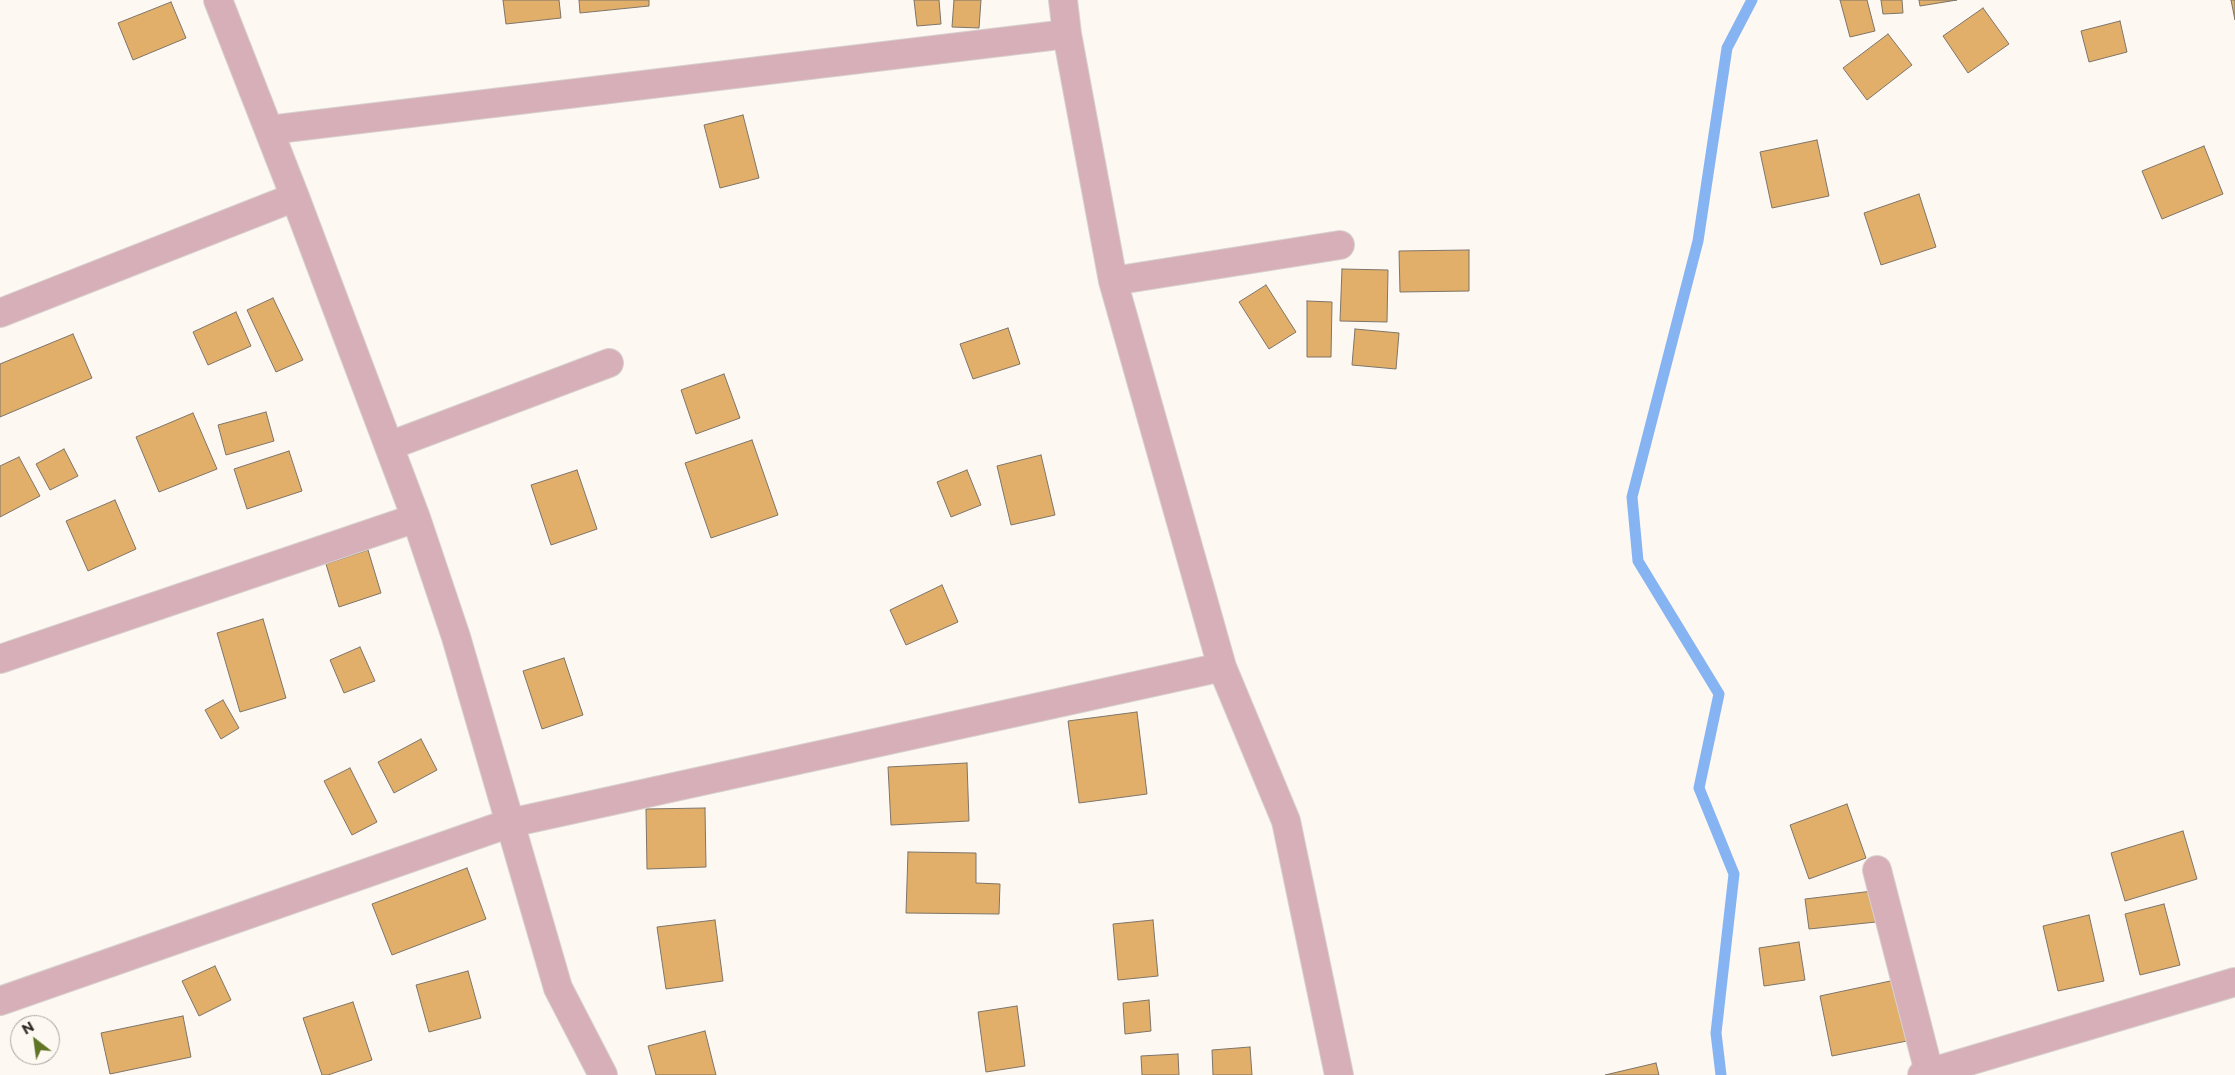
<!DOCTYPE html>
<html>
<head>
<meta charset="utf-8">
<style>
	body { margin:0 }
	#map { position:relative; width:2235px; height:1075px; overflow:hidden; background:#fef8f3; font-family:Montserrat,sans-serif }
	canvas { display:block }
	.north { position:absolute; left:10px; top:1015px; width:50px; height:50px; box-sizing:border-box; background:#fef8f3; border:1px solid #aaa4a0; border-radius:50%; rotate:330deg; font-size:14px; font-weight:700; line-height:20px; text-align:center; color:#2d2723 }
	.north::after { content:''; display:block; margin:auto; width:18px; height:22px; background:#607626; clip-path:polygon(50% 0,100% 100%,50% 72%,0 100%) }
</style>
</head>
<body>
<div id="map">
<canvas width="2235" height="1075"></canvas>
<div class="north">N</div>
</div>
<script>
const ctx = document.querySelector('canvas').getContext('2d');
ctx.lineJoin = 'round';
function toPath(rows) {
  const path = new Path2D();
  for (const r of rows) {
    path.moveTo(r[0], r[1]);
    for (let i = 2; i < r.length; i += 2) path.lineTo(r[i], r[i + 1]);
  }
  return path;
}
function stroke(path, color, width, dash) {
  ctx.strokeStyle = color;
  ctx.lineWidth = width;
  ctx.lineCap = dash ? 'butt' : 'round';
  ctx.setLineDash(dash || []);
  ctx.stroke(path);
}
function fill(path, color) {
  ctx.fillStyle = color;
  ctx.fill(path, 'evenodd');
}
stroke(toPath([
	[1721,1075,1716,1033,1734,874,1699,788,1719,694,1638,561,1632,497,1698,241,1727,48,1752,0]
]), '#86b4f3', 11);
const building = toPath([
	[503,0,559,0,561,18,506,24,503,0],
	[579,0,649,0,649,6,580,13,579,0],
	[914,0,939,0,941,24,917,26,914,0],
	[954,0,981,0,979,28,952,27,954,0],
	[1840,0,1867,0,1875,31,1850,37,1840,0],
	[1881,0,1902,0,1903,13,1883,14,1881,0],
	[1919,0,1957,0,1920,6,1919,0],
	[2231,0,2235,0,2235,20,2231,0],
	[171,2,186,38,133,60,118,23,171,2],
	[1983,8,2009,44,1968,73,1943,36,1983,8],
	[2120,21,2127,52,2089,62,2081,31,2120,21],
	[1888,34,1912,65,1867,100,1843,68,1888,34],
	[743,115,759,178,720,188,704,125,743,115],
	[1817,140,1829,196,1772,208,1760,152,1817,140],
	[2204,146,2223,194,2162,219,2142,171,2204,146],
	[1919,194,1936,247,1881,265,1864,213,1919,194],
	[1469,250,1469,291,1400,292,1399,251,1469,250],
	[1342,269,1388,270,1387,322,1340,321,1342,269],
	[1266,285,1296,332,1269,349,1239,302,1266,285],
	[273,298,303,360,276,372,247,310,273,298],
	[1307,301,1332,302,1331,357,1307,357,1307,301],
	[236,312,251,346,208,365,193,332,236,312],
	[1008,328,1020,364,973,379,960,344,1008,328],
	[1355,329,1399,333,1396,369,1352,365,1355,329],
	[73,334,92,378,0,417,0,364,73,334],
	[724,374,740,418,696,434,681,390,724,374],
	[266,412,274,441,226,455,218,425,266,412],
	[193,413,217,469,159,492,136,437,193,413],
	[752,440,778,515,711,538,685,463,752,440],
	[64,449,78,476,50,490,36,464,64,449],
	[289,451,302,491,247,509,234,469,289,451],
	[1041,455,1055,515,1011,525,997,466,1041,455],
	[19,457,40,496,0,517,0,466,19,457],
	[577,470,597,529,551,545,531,485,577,470],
	[967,470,981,505,951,517,937,482,967,470],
	[115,500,136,549,88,571,66,521,115,500],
	[368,550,381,593,339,607,326,564,368,550],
	[942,585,958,622,906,645,890,610,942,585],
	[263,619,286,698,240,712,217,633,263,619],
	[360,647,375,681,344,693,330,660,360,647],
	[564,658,583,715,542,729,523,671,564,658],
	[223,700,239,728,221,739,205,710,223,700],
	[1137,712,1147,794,1079,803,1068,721,1137,712],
	[421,739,437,770,394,793,378,762,421,739],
	[967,763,969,821,891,825,888,767,967,763],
	[350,768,377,822,352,835,324,781,350,768],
	[1847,804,1866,858,1809,879,1790,825,1847,804],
	[705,808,706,867,647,869,646,809,705,808],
	[2183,831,2197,879,2125,901,2111,853,2183,831],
	[908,852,976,853,976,883,1000,884,999,914,906,913,908,852],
	[467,868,486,919,392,955,372,904,467,868],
	[1873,891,1876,922,1809,929,1805,899,1873,891],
	[2164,904,2180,965,2140,975,2125,914,2164,904],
	[2089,915,2104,981,2058,991,2043,926,2089,915],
	[715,920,723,981,666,989,657,927,715,920],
	[1153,920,1158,976,1118,980,1113,924,1153,920],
	[1799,942,1805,980,1764,986,1759,948,1799,942],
	[215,966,231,1000,199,1016,182,981,215,966],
	[468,971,481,1018,429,1032,416,985,468,971],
	[1895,980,1907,1041,1832,1056,1820,996,1895,980],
	[1149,1000,1151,1031,1125,1034,1123,1003,1149,1000],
	[353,1002,372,1060,328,1075,322,1075,303,1018,353,1002],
	[1017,1006,1025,1066,986,1072,978,1012,1017,1006],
	[183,1016,191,1057,110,1074,101,1033,183,1016],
	[705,1031,716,1075,656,1075,648,1046,705,1031],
	[1250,1047,1252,1075,1213,1075,1212,1050,1250,1047],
	[1178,1054,1179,1075,1142,1075,1141,1056,1178,1054],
	[1656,1063,1659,1075,1605,1075,1656,1063]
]);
fill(building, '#e1af6a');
stroke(building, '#7e7568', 1);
const minor = toPath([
	[218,0,295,197,416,518,456,637,558,988,603,1075],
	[1067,34,1113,281],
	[269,130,1067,34,1063,0],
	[0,313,295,197],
	[389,446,609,363],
	[0,659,416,518],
	[1877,870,1929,1072],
	[0,1001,510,823,1222,667],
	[1339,1075,1286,821,1222,667,1113,281,1340,245],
	[1922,1075,2235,982]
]);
stroke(minor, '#d8d2ce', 30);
stroke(minor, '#d6afb9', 28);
</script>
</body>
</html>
